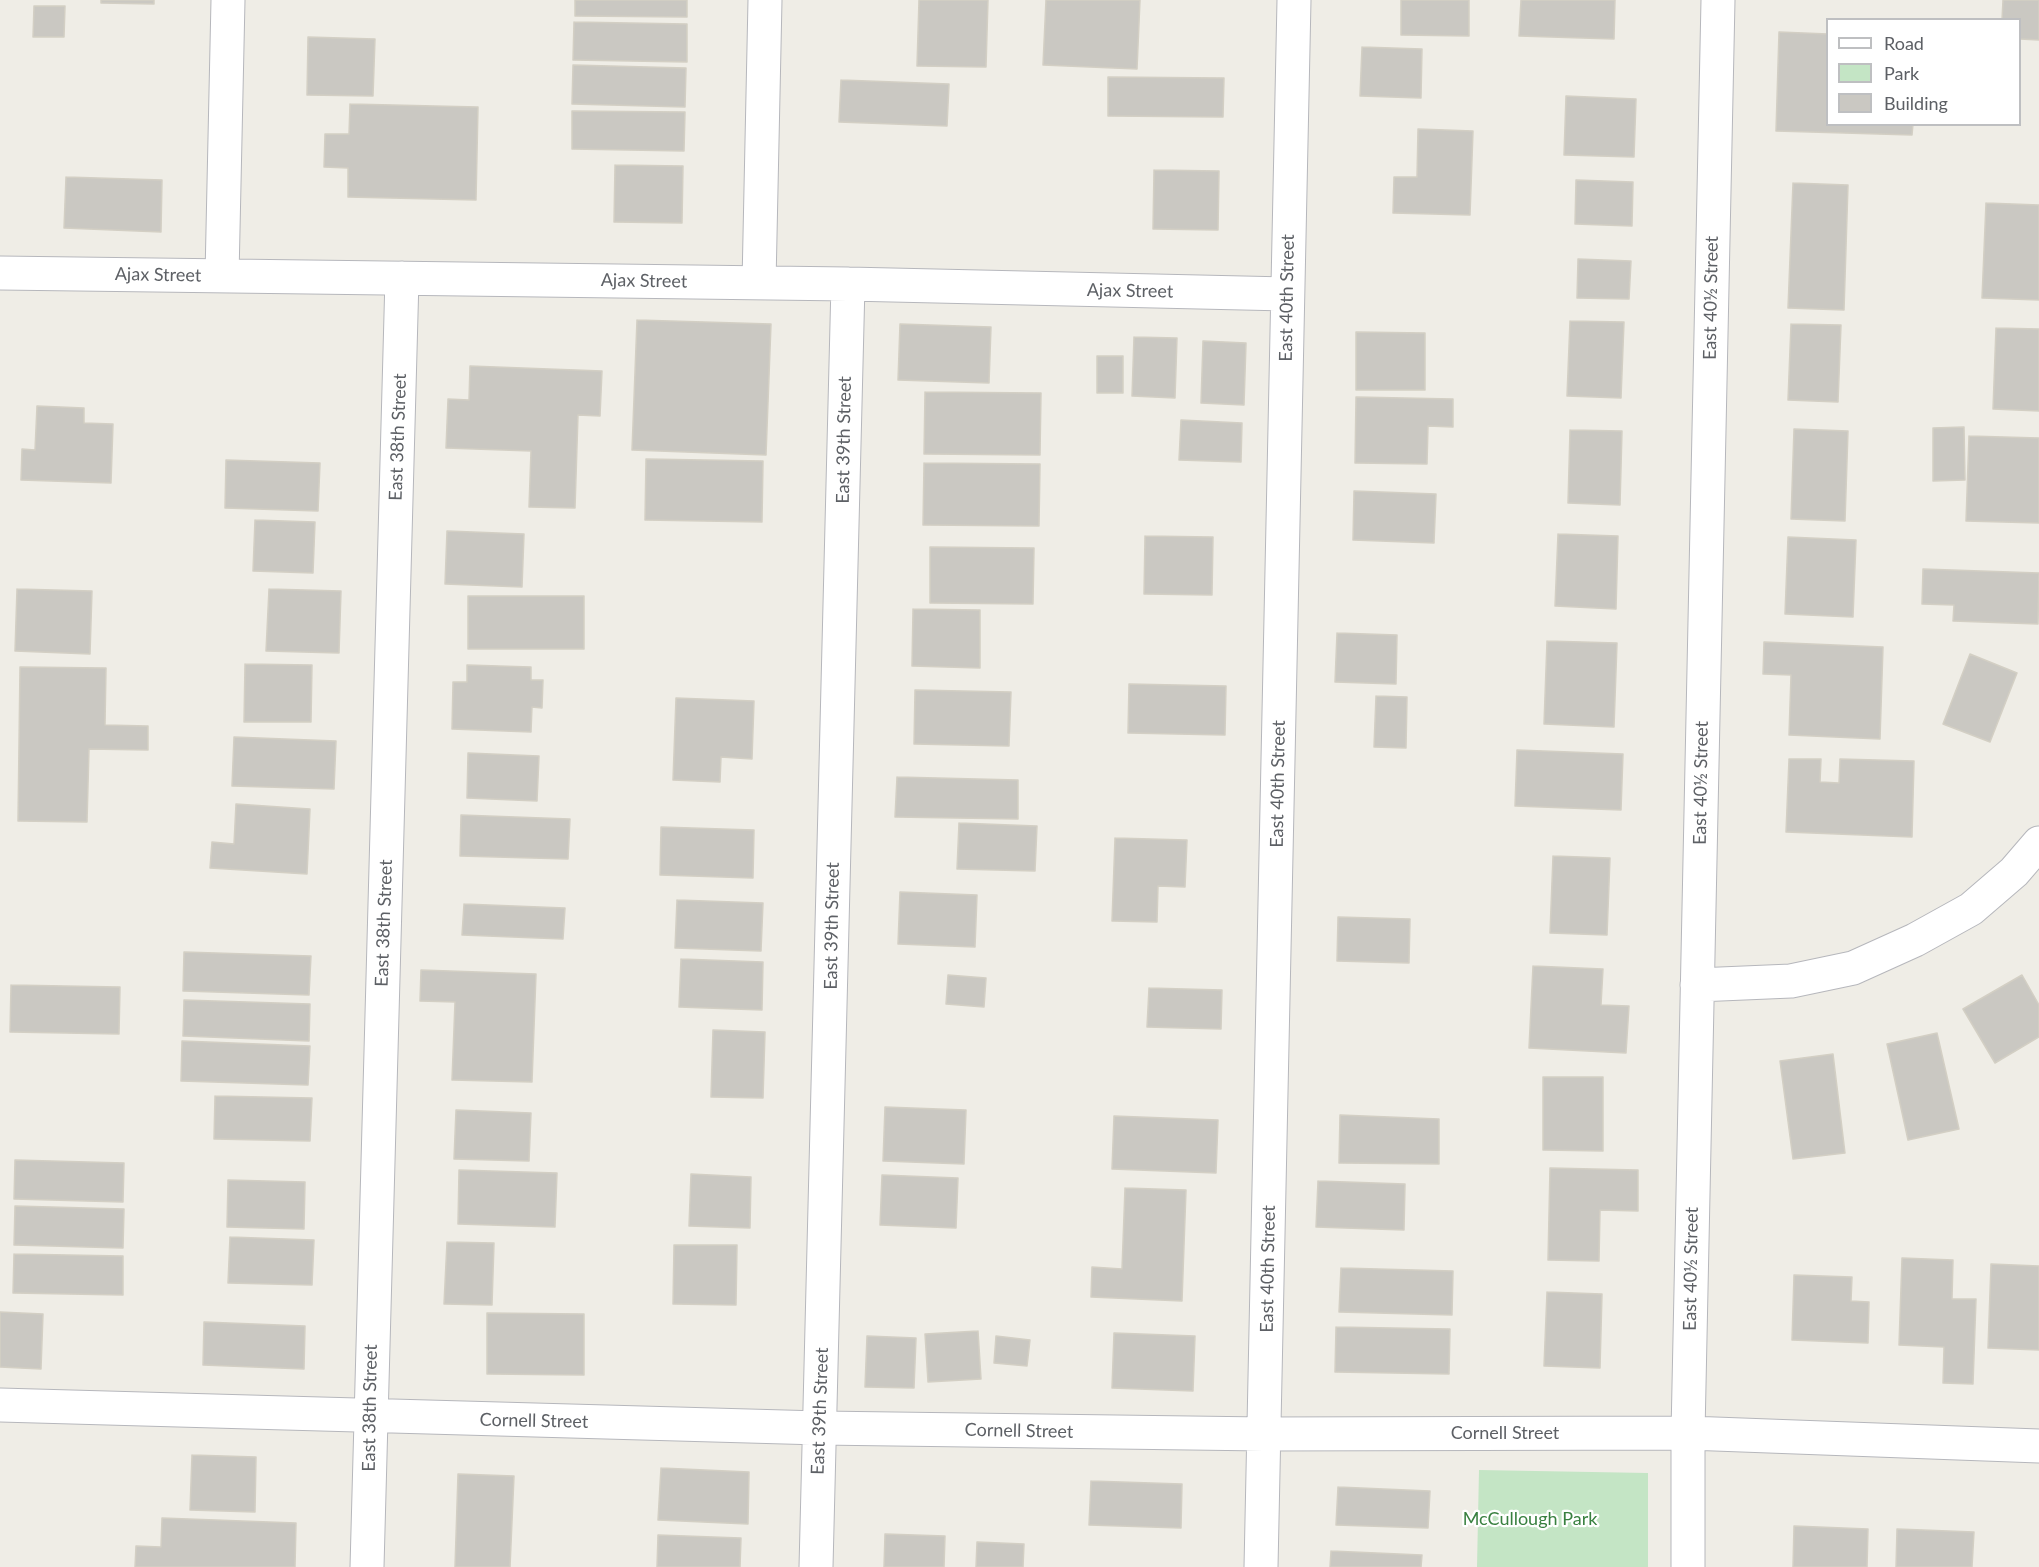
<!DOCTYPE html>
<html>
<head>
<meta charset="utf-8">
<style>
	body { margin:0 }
	#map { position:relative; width:2039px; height:1567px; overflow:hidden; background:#efede6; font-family:Lato,sans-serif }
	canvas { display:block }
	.legend { position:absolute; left:1826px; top:18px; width:195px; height:108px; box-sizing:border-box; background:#fff; border:2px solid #bebfc1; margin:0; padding:8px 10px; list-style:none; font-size:18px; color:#5d6065 }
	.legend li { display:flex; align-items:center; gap:12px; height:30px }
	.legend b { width:30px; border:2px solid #bebfc1 }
</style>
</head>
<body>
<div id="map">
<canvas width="2039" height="1567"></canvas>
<ul class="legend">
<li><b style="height:8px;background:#fff"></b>Road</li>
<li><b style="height:16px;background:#c4e5c5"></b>Park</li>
<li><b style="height:16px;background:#cac8c2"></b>Building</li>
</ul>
</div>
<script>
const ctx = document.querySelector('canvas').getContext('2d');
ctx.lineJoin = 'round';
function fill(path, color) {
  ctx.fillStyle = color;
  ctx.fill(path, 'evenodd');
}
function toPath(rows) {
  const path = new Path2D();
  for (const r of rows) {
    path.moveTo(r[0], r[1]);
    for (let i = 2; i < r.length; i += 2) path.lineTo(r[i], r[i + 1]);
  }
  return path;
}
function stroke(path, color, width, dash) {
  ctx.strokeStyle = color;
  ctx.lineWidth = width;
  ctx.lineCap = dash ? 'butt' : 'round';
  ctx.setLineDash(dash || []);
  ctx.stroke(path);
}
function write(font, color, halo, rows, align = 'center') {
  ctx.font = font + ' Lato,sans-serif';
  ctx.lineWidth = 4.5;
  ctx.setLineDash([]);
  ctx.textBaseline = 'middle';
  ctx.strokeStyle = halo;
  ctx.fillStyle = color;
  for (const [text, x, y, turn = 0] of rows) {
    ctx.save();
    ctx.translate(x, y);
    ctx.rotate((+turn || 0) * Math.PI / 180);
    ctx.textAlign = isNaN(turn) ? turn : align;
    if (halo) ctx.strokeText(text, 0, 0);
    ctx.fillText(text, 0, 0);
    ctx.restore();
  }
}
fill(toPath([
	[1479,1470,1648,1473,1648,1567,1477,1567]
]), '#c4e5c5');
const building = toPath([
	[101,0,154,0,154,4,101,3,101,0],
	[575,0,687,0,687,17,575,16,575,0],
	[919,0,988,0,986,67,917,66,919,0],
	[1046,0,1140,0,1137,69,1043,65,1046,0],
	[1401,0,1469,0,1469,36,1401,35,1401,0],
	[1521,0,1615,0,1614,39,1519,36,1521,0],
	[2003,0,2039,0,2039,40,2020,39,2020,20,2002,20,2003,0],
	[34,6,65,6,64,37,33,37,34,6],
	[574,22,687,24,687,62,573,60,574,22],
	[1779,32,1828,34,1828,124,1913,124,1912,135,1776,131,1779,32],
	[308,37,375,39,373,96,307,95,308,37],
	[1362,47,1422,49,1421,98,1360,96,1362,47],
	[573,65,686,68,685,107,572,104,573,65],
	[1108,77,1224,78,1223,117,1108,116,1108,77],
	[841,80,949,84,947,126,839,122,841,80],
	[1566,96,1636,99,1634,157,1564,155,1566,96],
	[350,104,478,107,476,200,348,197,348,168,324,167,325,134,349,134,350,104],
	[572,111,685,112,684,151,572,149,572,111],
	[1418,129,1473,131,1470,215,1393,213,1394,177,1417,177,1418,129],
	[615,165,683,166,682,223,614,222,615,165],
	[1154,170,1219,171,1218,230,1153,229,1154,170],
	[66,177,162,180,161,232,64,228,66,177],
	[1576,180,1633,182,1632,226,1575,224,1576,180],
	[1793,183,1848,185,1844,310,1788,308,1793,183],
	[1986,203,2039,205,2039,300,1982,298,1986,203],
	[1578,259,1631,261,1629,299,1577,298,1578,259],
	[637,320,771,324,766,455,632,450,637,320],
	[1570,321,1624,322,1621,398,1567,396,1570,321],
	[900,324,991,327,989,383,898,380,900,324],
	[1791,324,1841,325,1838,402,1788,400,1791,324],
	[1996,328,2039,329,2039,411,1993,409,1996,328],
	[1356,332,1425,333,1425,390,1356,390,1356,332],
	[1134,337,1177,338,1175,398,1132,396,1134,337],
	[1203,341,1246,343,1244,405,1201,403,1203,341],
	[1097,356,1123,356,1123,393,1097,393,1097,356],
	[470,366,602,371,600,416,578,415,575,508,529,507,531,451,446,448,448,399,469,400,470,366],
	[925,392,1041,393,1040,455,924,454,925,392],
	[1356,397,1453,399,1453,427,1428,426,1427,464,1355,463,1356,397],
	[37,406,84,408,84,423,113,424,111,483,21,480,22,449,35,450,37,406],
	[1181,420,1242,423,1241,462,1179,460,1181,420],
	[1964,427,1965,480,1933,481,1933,428,1964,427],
	[1794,429,1848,431,1845,521,1791,519,1794,429],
	[1570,430,1622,431,1620,505,1568,503,1570,430],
	[1969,436,2039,438,2039,523,1966,521,1969,436],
	[646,459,763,461,762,522,645,520,646,459],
	[226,460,320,463,318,511,225,508,226,460],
	[924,463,1040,464,1039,526,923,525,924,463],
	[1354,491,1436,494,1434,543,1353,540,1354,491],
	[255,520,315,522,313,573,253,571,255,520],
	[447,531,524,534,522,587,445,584,447,531],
	[1558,534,1618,536,1616,609,1555,606,1558,534],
	[1145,536,1213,537,1212,595,1144,594,1145,536],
	[1788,537,1856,540,1853,617,1785,614,1788,537],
	[930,547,1034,548,1033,604,930,603,930,547],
	[1923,569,2039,573,2038,624,1953,621,1954,605,1922,604,1923,569],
	[17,589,92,591,90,654,15,651,17,589],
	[269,589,341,591,339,653,266,651,269,589],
	[468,596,584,596,584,649,468,649,468,596],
	[913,609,980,610,980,668,912,666,913,609],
	[1337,633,1397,635,1396,684,1335,682,1337,633],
	[1547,641,1617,643,1614,727,1544,724,1547,641],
	[1764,642,1883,647,1880,739,1789,735,1791,675,1763,674,1764,642],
	[1970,654,2017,673,1990,742,1943,724,1970,654],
	[245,664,312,665,311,722,244,722,245,664],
	[467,665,531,667,531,680,543,680,542,708,532,707,531,732,452,729,453,682,467,682,467,665],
	[20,667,106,668,105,725,148,726,148,750,89,749,87,822,18,821,20,667],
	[1129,684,1226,686,1225,735,1128,733,1129,684],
	[915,690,1011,692,1009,746,914,744,915,690],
	[1376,696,1407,697,1406,748,1374,747,1376,696],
	[676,698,754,701,752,759,721,757,720,782,673,780,676,698],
	[234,737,336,741,334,789,232,786,234,737],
	[1517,750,1623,754,1621,810,1515,806,1517,750],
	[468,753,539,756,537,801,467,798,468,753],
	[1789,759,1821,759,1820,782,1839,783,1840,759,1914,761,1912,837,1786,832,1789,759],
	[897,777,1018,780,1018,819,895,817,897,777],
	[236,804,310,809,307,874,210,868,212,842,234,844,236,804],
	[461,815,570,819,568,859,460,856,461,815],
	[959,823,1037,826,1035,871,957,869,959,823],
	[661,827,754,830,753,878,660,875,661,827],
	[1115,838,1187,840,1185,887,1158,886,1157,922,1112,921,1115,838],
	[1553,856,1610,858,1607,935,1550,933,1553,856],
	[900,892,977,895,975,947,898,944,900,892],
	[677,900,763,903,761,951,675,948,677,900],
	[464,904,565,908,563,939,462,935,464,904],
	[1338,917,1410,919,1409,963,1337,961,1338,917],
	[184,952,311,956,309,995,183,991,184,952],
	[681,959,763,962,762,1010,679,1007,681,959],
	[1533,966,1603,969,1601,1005,1629,1006,1626,1053,1529,1048,1533,966],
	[421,970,536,974,532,1082,452,1080,455,1002,420,1001,421,970],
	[948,975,986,978,984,1007,946,1004,948,975],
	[2022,975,2039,1005,2039,1037,1995,1063,1963,1009,2022,975],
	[11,985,120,987,119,1034,10,1032,11,985],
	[1149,988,1222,990,1221,1029,1147,1027,1149,988],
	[184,1000,310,1004,309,1041,183,1036,184,1000],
	[713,1030,765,1032,763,1098,711,1097,713,1030],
	[1937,1033,1959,1129,1908,1140,1887,1044,1937,1033],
	[182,1041,310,1046,308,1085,181,1081,182,1041],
	[1833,1054,1845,1153,1793,1159,1780,1061,1833,1054],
	[1543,1077,1603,1077,1603,1151,1543,1150,1543,1077],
	[215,1096,312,1098,310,1141,214,1139,215,1096],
	[885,1107,966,1110,964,1164,883,1161,885,1107],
	[456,1110,531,1113,529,1161,454,1159,456,1110],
	[1340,1115,1439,1119,1439,1164,1339,1163,1340,1115],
	[1114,1116,1218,1120,1216,1173,1112,1169,1114,1116],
	[15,1160,124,1163,123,1202,14,1199,15,1160],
	[1550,1168,1638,1170,1638,1211,1600,1210,1599,1261,1548,1260,1550,1168],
	[459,1170,557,1173,555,1227,458,1224,459,1170],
	[691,1174,751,1177,750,1228,689,1226,691,1174],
	[882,1175,958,1178,956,1228,880,1225,882,1175],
	[228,1180,305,1182,304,1229,227,1227,228,1180],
	[1318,1181,1405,1184,1404,1230,1316,1227,1318,1181],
	[1125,1188,1186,1190,1182,1301,1091,1297,1092,1267,1122,1269,1125,1188],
	[15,1206,124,1209,123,1248,14,1245,15,1206],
	[230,1237,314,1240,312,1285,228,1283,230,1237],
	[447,1242,494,1243,492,1305,444,1304,447,1242],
	[674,1245,737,1245,736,1305,673,1304,674,1245],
	[14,1254,123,1256,123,1295,13,1293,14,1254],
	[1902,1258,1953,1260,1952,1299,1976,1299,1973,1384,1943,1383,1944,1347,1899,1345,1902,1258],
	[1991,1264,2039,1266,2039,1350,1988,1348,1991,1264],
	[1341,1268,1453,1271,1452,1315,1339,1312,1341,1268],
	[1794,1275,1852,1277,1851,1301,1869,1302,1868,1343,1792,1340,1794,1275],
	[1547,1292,1602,1294,1600,1368,1544,1366,1547,1292],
	[0,1312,43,1314,41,1369,0,1367,0,1312],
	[487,1313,584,1314,584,1375,487,1374,487,1313],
	[204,1322,305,1326,304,1369,203,1365,204,1322],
	[1336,1327,1450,1329,1449,1374,1335,1372,1336,1327],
	[978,1331,981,1379,928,1382,925,1334,978,1331],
	[1114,1333,1195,1336,1193,1391,1112,1388,1114,1333],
	[867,1336,916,1338,914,1388,865,1387,867,1336],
	[996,1336,1030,1340,1027,1366,994,1363,996,1336],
	[192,1455,256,1457,255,1512,190,1510,192,1455],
	[661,1468,749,1472,748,1524,658,1520,661,1468],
	[458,1474,514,1476,510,1567,455,1567,458,1474],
	[1091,1481,1182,1484,1181,1528,1089,1525,1091,1481],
	[1338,1487,1430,1491,1428,1528,1336,1525,1338,1487],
	[162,1518,296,1523,295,1567,135,1567,136,1546,161,1547,162,1518],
	[1794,1526,1868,1529,1867,1567,1793,1567,1794,1526],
	[1897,1529,1974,1532,1972,1567,1896,1567,1897,1529],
	[885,1534,945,1536,944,1567,884,1567,885,1534],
	[658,1535,741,1538,740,1567,657,1567,658,1535],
	[977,1542,1024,1544,1023,1567,976,1567,977,1542],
	[1331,1551,1422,1555,1421,1567,1330,1567,1331,1551]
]);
fill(building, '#cac8c2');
stroke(building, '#d3cfc4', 1.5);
const minor = toPath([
	[0,273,848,284,1287,294],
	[222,276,228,0],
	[759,283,765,0],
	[1697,985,1791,981,1853,968,1915,940,1971,909,2014,872,2039,843],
	[0,1405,820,1428,1264,1434,1688,1433,2039,1446],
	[367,1567,402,278],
	[816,1567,848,284],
	[1261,1567,1294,0],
	[1688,1567,1688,1433,1718,0]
]);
stroke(minor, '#b6b7bc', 35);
stroke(minor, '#fff', 33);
write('18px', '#5d6065', '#fff', [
	["Ajax Street",158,275,1],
	["Ajax Street",644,281,1],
	["Ajax Street",1130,291,1],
	["East 40th Street",1287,298,-89],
	["East 40½ Street",1711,298,-89],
	["East 38th Street",398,437,-88],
	["East 39th Street",844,440,-89],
	["East 40½ Street",1701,783,-89],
	["East 40th Street",1278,784,-89],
	["East 38th Street",384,923,-88],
	["East 39th Street",832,926,-89],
	["East 40th Street",1268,1269,-89],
	["East 40½ Street",1691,1269,-89],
	["East 38th Street",370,1408,-89],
	["East 39th Street",820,1411,-88],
	["Cornell Street",534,1421,1],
	["Cornell Street",1019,1431,1],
	["Cornell Street",1505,1433]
]);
write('18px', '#398040', '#fff', [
	["McCullough Park",1530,1519]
]);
</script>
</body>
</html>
